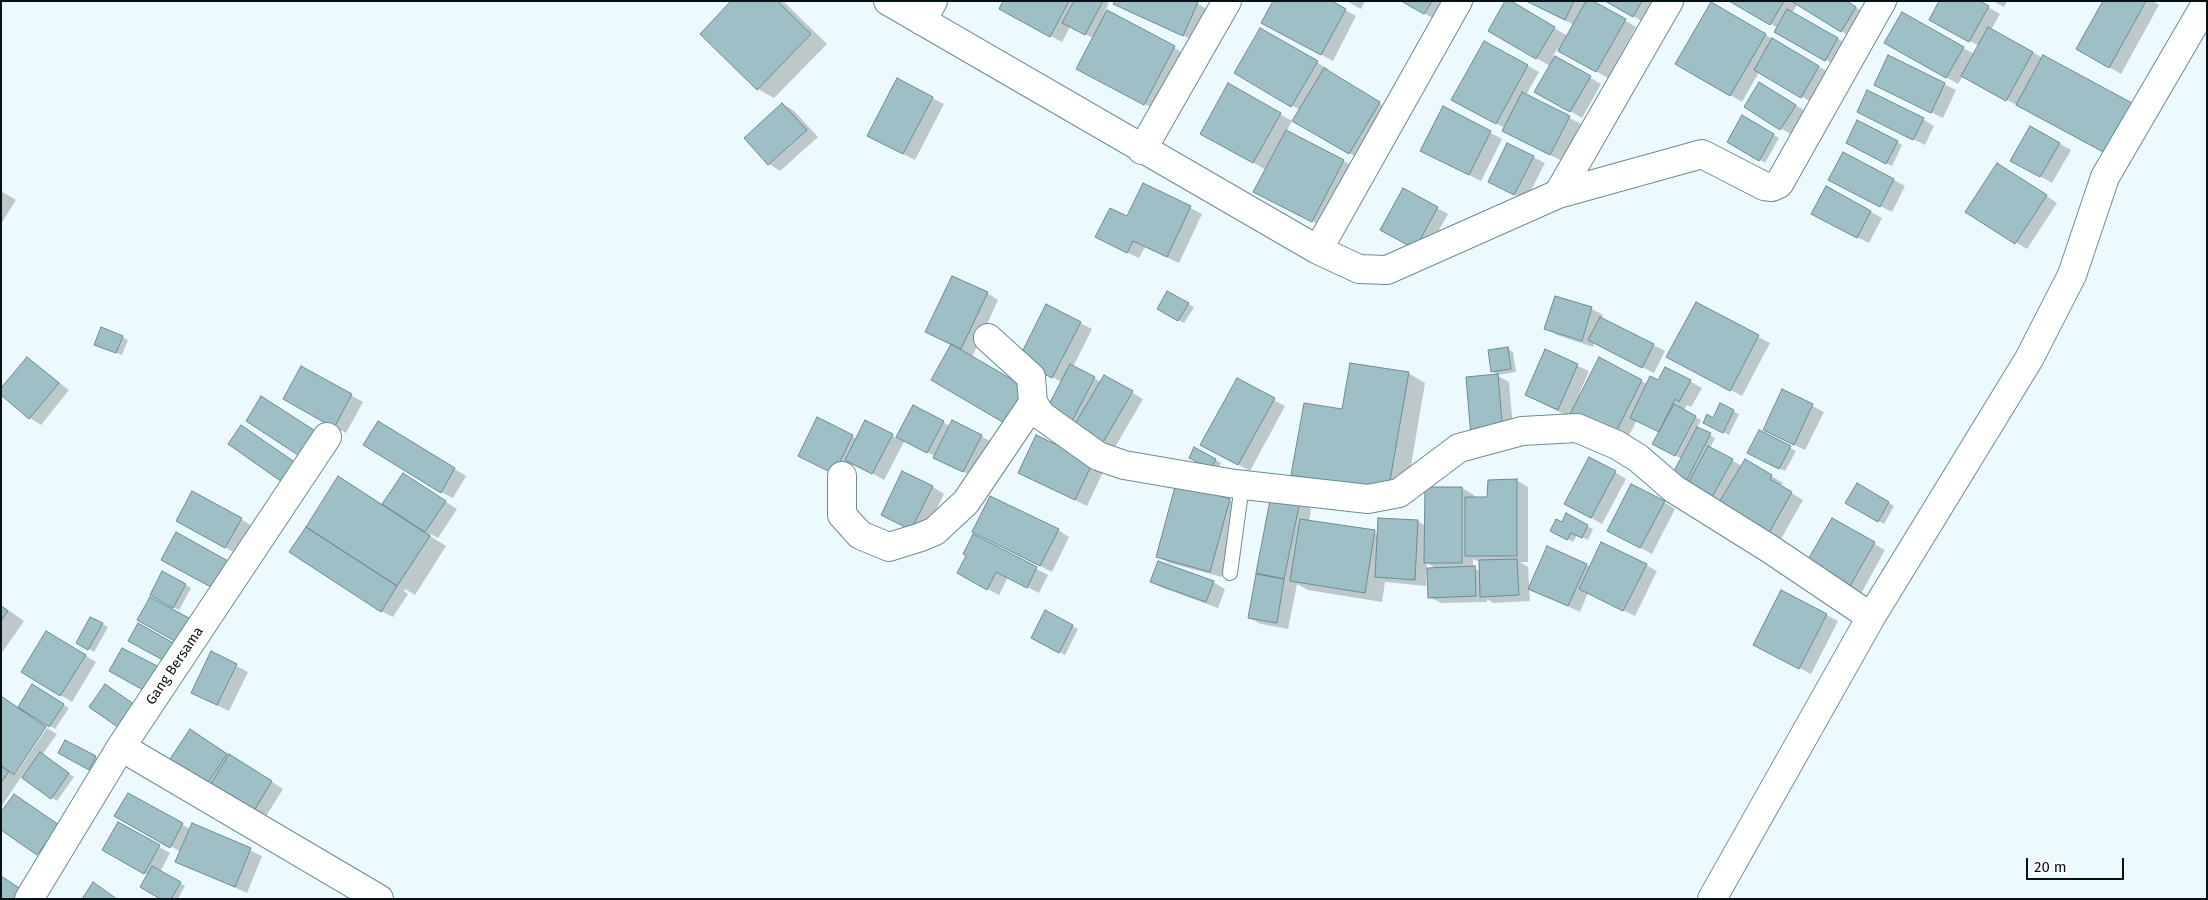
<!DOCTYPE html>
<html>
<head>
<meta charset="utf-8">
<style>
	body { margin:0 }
	#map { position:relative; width:2208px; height:900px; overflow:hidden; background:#ecfafd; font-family:"Fira Sans",sans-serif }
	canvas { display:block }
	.frame { position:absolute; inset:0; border:2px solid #061215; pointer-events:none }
	.scale { position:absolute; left:2026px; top:858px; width:98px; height:22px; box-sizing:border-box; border:2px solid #061215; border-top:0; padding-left:6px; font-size:15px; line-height:18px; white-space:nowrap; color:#061215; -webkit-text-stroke:4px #fff; paint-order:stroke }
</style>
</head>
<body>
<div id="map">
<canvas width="2208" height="900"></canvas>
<div class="frame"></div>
<div class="scale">20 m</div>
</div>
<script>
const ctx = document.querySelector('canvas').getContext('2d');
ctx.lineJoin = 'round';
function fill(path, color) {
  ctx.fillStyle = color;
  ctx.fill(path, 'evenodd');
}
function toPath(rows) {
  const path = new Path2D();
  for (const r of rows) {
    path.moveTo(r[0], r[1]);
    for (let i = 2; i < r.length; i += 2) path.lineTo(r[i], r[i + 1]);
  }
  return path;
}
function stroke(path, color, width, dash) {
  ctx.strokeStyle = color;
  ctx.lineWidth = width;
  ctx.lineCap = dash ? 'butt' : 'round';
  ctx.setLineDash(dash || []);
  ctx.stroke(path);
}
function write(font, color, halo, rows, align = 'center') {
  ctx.font = font + ' "Fira Sans",sans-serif';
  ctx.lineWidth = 4;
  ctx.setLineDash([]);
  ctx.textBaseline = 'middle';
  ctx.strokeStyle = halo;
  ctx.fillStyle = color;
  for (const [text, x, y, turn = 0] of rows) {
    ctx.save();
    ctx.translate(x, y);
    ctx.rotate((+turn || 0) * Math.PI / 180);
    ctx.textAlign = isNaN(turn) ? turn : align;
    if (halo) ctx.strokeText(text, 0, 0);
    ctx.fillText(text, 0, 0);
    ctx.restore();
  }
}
fill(toPath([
	[733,1,783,1,827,44,774,98,758,89],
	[1004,1,1105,1,1109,3,1105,11,1191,57,1162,113,1094,78,1093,38,1070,27,1062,42,1012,15],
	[1193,1,1209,10,1195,41,1126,10],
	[1346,1,1365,1,1361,9],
	[1403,1,1447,1,1436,20],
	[1508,1,1568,36,1574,25,1527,1,1591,1,1636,27,1608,78,1557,49,1553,56,1601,84,1582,118,1536,91,1550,66,1490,31],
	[1608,1,1657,1,1645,23],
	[1732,1,1845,1,1867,14,1853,38,1797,5,1792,13,1849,45,1837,66,1776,32,1778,28],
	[1938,1,1977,1,2000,14,1991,30,2148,114,2018,106,1963,76,1958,84,1886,43,1902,13,1974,54,1979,46,1931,19,1940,2],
	[1993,1,2007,1,2004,7],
	[2104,1,2153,1,2159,5,2121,74,2077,49],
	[1712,3,1830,73,1813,103,1759,72,1742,102,1677,63],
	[1345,10,1356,16,1333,61,1274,29],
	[1261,29,1328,69,1327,72,1390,110,1361,160,1294,120,1300,110,1235,73],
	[1889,57,1956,90,1943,118,1887,91],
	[1528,66,1539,72,1526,95,1581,124,1562,161,1515,137,1505,128,1464,106],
	[1760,84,1807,112,1792,135,1746,107],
	[1229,85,1292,121,1286,132,1355,167,1324,227,1266,198,1266,170,1202,133],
	[932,98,944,104,915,160,880,142],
	[783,104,794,111,818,137,780,171,769,164],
	[1443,108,1502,139,1481,181,1433,157],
	[1742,117,1779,138,1765,163,1728,141],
	[1870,118,1923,119,1934,126,1925,145],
	[2031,128,2071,150,2052,183,2012,160],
	[1897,142,1902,145,1892,166,1853,146],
	[1533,157,1545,163,1526,200,1501,188],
	[2009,171,2057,203,2027,249,1967,212],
	[1894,180,1905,186,1892,212,1841,186],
	[1144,184,1202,214,1179,263,1145,247,1139,258,1108,243,1128,218],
	[1404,190,1448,214,1426,254,1382,229],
	[1,191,16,200,1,224],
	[1871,212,1882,218,1869,243,1824,220],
	[987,293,998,300,972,357,927,332],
	[1167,293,1194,307,1184,323,1158,309],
	[1696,304,1770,343,1742,396,1679,363],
	[1592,309,1603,315,1602,319,1665,351,1654,373,1594,343,1593,347,1557,335,1546,329],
	[1080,323,1092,329,1073,367,1101,382,1104,376,1143,399,1110,456,1058,418,1062,382,1031,366],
	[122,337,128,340,122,355,96,345],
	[1507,348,1513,352,1516,372,1498,375,1492,371],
	[1545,351,1589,371,1579,394,1581,395,1599,359,1647,384,1659,382,1666,368,1702,388,1691,407,1687,405,1684,410,1701,420,1697,428,1715,438,1710,448,1742,466,1746,461,1783,483,1780,486,1803,500,1781,539,1674,474,1682,459,1654,444,1660,432,1637,420,1624,445,1526,395],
	[28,358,69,390,41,425,30,418],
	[301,368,363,402,346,433,296,405],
	[1408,373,1425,383,1405,501,1309,484,1292,475,1343,411],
	[1498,376,1509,382,1514,440,1472,436],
	[1783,391,1824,412,1805,450,1776,436],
	[1274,400,1285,406,1250,471,1213,451],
	[1721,405,1739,414,1729,435,1704,422,1714,419],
	[914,406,950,426,981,436,992,442,975,478,905,440,884,480,854,463,846,479,817,419,857,439,866,422,897,438],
	[378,423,466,476,453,498,441,492],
	[1760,432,1796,451,1785,471,1754,456],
	[1037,437,1104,470,1087,506,1020,473],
	[1191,457,1216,460,1221,463,1217,471],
	[1615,472,1626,479,1602,524,1577,510],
	[404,475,457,509,438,538,431,534,430,536,446,546,415,595,405,589,404,591,408,594,393,617,381,611,339,477,383,505],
	[1516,480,1528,487,1528,562,1520,562,1528,567,1530,601,1493,603,1487,599,1487,602,1441,603,1429,597,1429,570,1427,570,1426,586,1385,582,1382,602,1308,590,1297,584,1288,629,1261,624,1249,618,1263,575,1257,572,1300,502,1311,509,1309,522,1379,534,1417,521,1426,526,1426,488,1462,488,1474,495,1474,498,1489,498],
	[1473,559,1480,562,1481,571,1473,568],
	[1427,563,1437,569,1427,569],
	[1858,485,1894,506,1884,524,1847,503],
	[933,487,944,494,923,536,882,515],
	[1230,500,1241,506,1222,577,1169,563,1157,556],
	[1664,502,1675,509,1652,554,1620,537],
	[1566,515,1593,529,1588,540,1577,535,1573,542,1552,531,1562,523],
	[241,519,252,526,237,554,178,521],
	[1832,520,1885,550,1858,599,1804,568],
	[1058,530,1069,537,1052,572,985,538],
	[974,536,1048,575,1039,593,1008,577,999,595,959,573,968,556],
	[1586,565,1591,567,1646,565,1657,571,1635,616,1588,593,1580,612,1529,588],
	[163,573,191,588,179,610,151,595],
	[1151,582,1213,582,1225,589,1218,608,1163,588],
	[1782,592,1838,621,1811,674,1766,651],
	[1,605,24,621,1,654],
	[1046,612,1078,629,1065,655,1033,637],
	[90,618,108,627,94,652,77,643],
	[46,632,96,662,72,702,22,671],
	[212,653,248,672,229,711,204,699],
	[33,686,69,708,55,729,34,716,33,718,45,726,12,775,15,775,47,728,57,734,42,755,74,777,57,801,21,777,1,807,1,697,18,708],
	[202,737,283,789,261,824,202,792],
	[66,741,101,760,95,772,59,753],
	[128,794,190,829,192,824,262,856,247,893,177,861,181,852,116,816],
	[14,795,69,832,49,860,1,828],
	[118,824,170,853,160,872,185,886,178,899,162,899,148,875,104,850]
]), '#0003');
const building = toPath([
	[731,1,777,1,811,34,757,90,700,34,731,1],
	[1003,1,1069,1,1050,37,999,9,1003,1],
	[1074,1,1103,1,1085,35,1062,23,1074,1],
	[1115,1,1196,1,1198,2,1183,36,1113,4,1115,1],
	[1273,1,1332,1,1346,9,1321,55,1261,23,1273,1],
	[1401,1,1432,1,1424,14,1401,1],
	[1505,1,1511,1,1555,27,1536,59,1488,31,1505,1],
	[1526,1,1574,1,1565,20,1526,1],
	[1586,1,1593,1,1626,19,1596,72,1558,51,1586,1],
	[1605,1,1642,1,1633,17,1605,1],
	[1729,1,1784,1,1770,25,1729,1],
	[1791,1,1847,1,1856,7,1841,32,1791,1],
	[1939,1,1980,1,1989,6,1969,42,1929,20,1939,1],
	[2103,1,2146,1,2109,68,2076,49,2103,1],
	[1711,2,1766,34,1730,96,1675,64,1711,2],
	[1787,9,1838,38,1825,61,1774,32,1787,9],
	[1107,10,1175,46,1144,105,1076,69,1107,10],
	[1902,12,1964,47,1946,78,1884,43,1902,12],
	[1988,27,2033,52,2006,101,1961,76,1988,27],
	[1260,28,1318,61,1291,107,1234,73,1260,28],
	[1772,38,1819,66,1801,98,1754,70,1772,38],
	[1484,41,1528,65,1496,124,1451,100,1484,41],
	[1888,55,1945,83,1931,113,1874,85,1888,55],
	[2043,55,2132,103,2105,153,2016,105,2043,55],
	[1555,56,1591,76,1570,112,1534,92,1555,56],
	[1324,68,1380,102,1349,154,1292,121,1324,68],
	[897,78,933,97,903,154,867,136,897,78],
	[1759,82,1796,105,1780,130,1744,107,1759,82],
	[1228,83,1281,113,1253,163,1200,134,1228,83],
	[1867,90,1924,118,1913,140,1857,112,1867,90],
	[1522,92,1570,116,1550,155,1502,131,1522,92],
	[782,103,807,130,768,165,744,138,782,103],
	[1443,106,1491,131,1469,175,1420,151,1443,106],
	[1742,115,1774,134,1759,161,1727,142,1742,115],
	[1857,120,1898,141,1886,164,1846,143,1857,120],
	[2030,126,2060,143,2040,177,2010,161,2030,126],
	[1286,130,1344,160,1312,222,1253,192,1286,130],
	[1507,143,1534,156,1514,195,1488,182,1507,143],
	[1843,152,1894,179,1880,207,1828,180,1843,152],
	[1997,163,2047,195,2015,244,1965,212,1997,163],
	[1143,183,1191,206,1167,257,1133,241,1127,253,1095,237,1110,208,1127,216,1143,183],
	[1826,186,1871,211,1857,238,1811,214,1826,186],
	[1403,188,1438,207,1415,249,1380,230,1403,188],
	[952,276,988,292,961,349,925,332,952,276],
	[1167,291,1189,303,1178,321,1157,309,1167,291],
	[1555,296,1592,307,1582,341,1544,329,1555,296],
	[1696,302,1759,335,1730,391,1666,357,1696,302],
	[1046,304,1081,322,1052,378,1018,360,1046,304],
	[1600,317,1654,344,1642,368,1588,340,1600,317],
	[101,327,123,336,116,353,94,345,101,327],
	[951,344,1032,391,1011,427,931,380,951,344],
	[1508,347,1511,369,1491,372,1488,350,1508,347],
	[1545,349,1578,364,1558,410,1525,395,1545,349],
	[27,357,59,383,29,419,1,395,1,388,27,357],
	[1599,357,1642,380,1612,440,1568,418,1599,357],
	[1350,363,1409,372,1388,492,1291,475,1304,403,1342,409,1350,363],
	[1070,364,1095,377,1070,425,1045,412,1070,364],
	[301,366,352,394,334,428,283,399,301,366],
	[1665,367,1691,380,1679,402,1675,399,1659,432,1630,418,1650,376,1658,380,1665,367],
	[1498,374,1503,434,1471,437,1466,377,1498,374],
	[1104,375,1133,391,1098,451,1069,434,1104,375],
	[1237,378,1275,398,1238,465,1200,445,1237,378],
	[1782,389,1813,404,1794,445,1763,430,1782,389],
	[261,396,320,434,304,459,246,421,261,396],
	[1720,403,1734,410,1723,433,1703,423,1707,414,1713,418,1720,403],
	[1674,404,1696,416,1675,456,1652,444,1674,404],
	[913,405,944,421,927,453,896,437,913,405],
	[817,417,853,435,834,474,798,456,817,417],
	[865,420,893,434,872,474,845,460,865,420],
	[952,420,982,435,963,472,933,458,952,420],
	[378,421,455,468,441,493,363,445,378,421],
	[241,425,296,463,282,482,228,444,241,425],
	[1697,427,1711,433,1686,482,1672,475,1697,427],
	[1759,430,1791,446,1779,469,1747,453,1759,430],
	[1036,435,1093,462,1075,500,1018,473,1036,435],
	[1708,446,1733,459,1711,499,1687,485,1708,446],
	[1194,447,1216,459,1211,469,1189,458,1194,447],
	[1589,457,1616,471,1591,518,1564,504,1589,457],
	[1745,459,1772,475,1770,479,1792,492,1769,533,1715,509,1745,459],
	[902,471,933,486,911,530,881,515,902,471],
	[403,473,446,501,425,532,382,504,403,473],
	[338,476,430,536,397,586,306,527,338,476],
	[1517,479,1517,556,1465,556,1465,497,1487,497,1488,480,1517,479],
	[1176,483,1230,499,1210,572,1156,557,1176,483],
	[1857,483,1889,502,1878,522,1845,503,1857,483],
	[1631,484,1665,501,1640,548,1607,531,1631,484],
	[1425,487,1462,487,1462,563,1424,563,1425,487],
	[192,491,242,518,225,548,176,521,192,491],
	[1271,495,1300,501,1284,579,1256,573,1271,495],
	[990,496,1059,529,1040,566,972,532,990,496],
	[1566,513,1588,525,1582,538,1571,533,1567,540,1550,531,1556,519,1562,522,1566,513],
	[1378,518,1418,520,1415,580,1375,577,1378,518],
	[1832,518,1875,542,1846,593,1803,568,1832,518],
	[1300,519,1375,530,1365,593,1290,581,1300,519],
	[306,527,397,586,381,612,289,552,306,527],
	[176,532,237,566,222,593,161,560,176,532],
	[973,534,1037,567,1027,588,996,572,987,590,957,573,966,556,963,554,973,534],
	[1601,542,1647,564,1623,611,1579,589,1601,542],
	[1547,546,1587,564,1568,606,1528,589,1547,546],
	[1517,559,1519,595,1480,597,1479,560,1517,559],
	[1158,561,1214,581,1206,602,1150,582,1158,561],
	[1475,566,1476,596,1428,598,1427,568,1475,566],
	[162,571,186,584,173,608,150,595,162,571],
	[1256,574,1284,579,1277,623,1248,618,1256,574],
	[1781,590,1827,614,1799,669,1753,645,1781,590],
	[150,597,200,624,187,648,137,620,150,597],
	[1,606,8,611,1,621,1,606],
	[1045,610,1073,625,1059,653,1031,638,1045,610],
	[90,617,103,623,88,650,76,643,90,617],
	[138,623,182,648,172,665,128,641,138,623],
	[46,631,86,655,60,696,21,672,46,631],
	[122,648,165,670,152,695,109,671,122,648],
	[211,651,237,664,217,705,191,693,211,651],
	[32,684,64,704,49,727,18,707,32,684],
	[105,684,138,707,122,730,89,707,105,684],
	[1,696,46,727,14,775,1,766,1,696],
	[190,729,227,754,201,793,164,768,190,729],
	[65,740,96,756,89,770,58,753,65,740],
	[40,752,69,773,51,799,22,778,40,752],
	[229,754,272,781,249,819,206,792,229,754],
	[1,766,9,771,1,783,1,766],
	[128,793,183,823,170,848,114,816,128,793],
	[14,794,59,825,37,855,1,830,1,812,14,794],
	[118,822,160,845,144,874,102,850,118,822],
	[192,823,251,848,235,887,175,862,192,823],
	[152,866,181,882,171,899,160,899,140,887,152,866],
	[1,876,30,895,28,899,1,899,1,876],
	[93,882,117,899,82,899,93,882]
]);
fill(building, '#9dbfc5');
stroke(building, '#6c8c92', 1);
const service = toPath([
	[1230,573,1242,485]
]);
const minor = toPath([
	[888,1,1318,250,1359,269,1387,270,1558,194,1702,154,1764,186,1772,187,1779,184,1882,1],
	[922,21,933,1],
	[1142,150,1227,1],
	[1558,194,1669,1],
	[1318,250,1458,1],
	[988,338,1031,377,1033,403,1042,416,1098,456,1124,465,1235,484,1368,499,1399,493,1459,448,1522,431,1577,428,1617,445,1638,458,1674,489,1770,549,1871,617],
	[842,476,842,515,860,535,889,547,921,537,935,531,966,502,1033,403],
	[121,747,379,899],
	[29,899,121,747,327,437],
	[1712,899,1871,617,2029,359,2072,275,2105,177,2207,2]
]);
stroke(service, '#6b8c92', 16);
stroke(minor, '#6b8c92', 30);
stroke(service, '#fff', 14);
stroke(minor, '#fff', 28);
write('14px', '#061215', '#fff', [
	["Gang Bersama",175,666,-56]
]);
</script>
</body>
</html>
